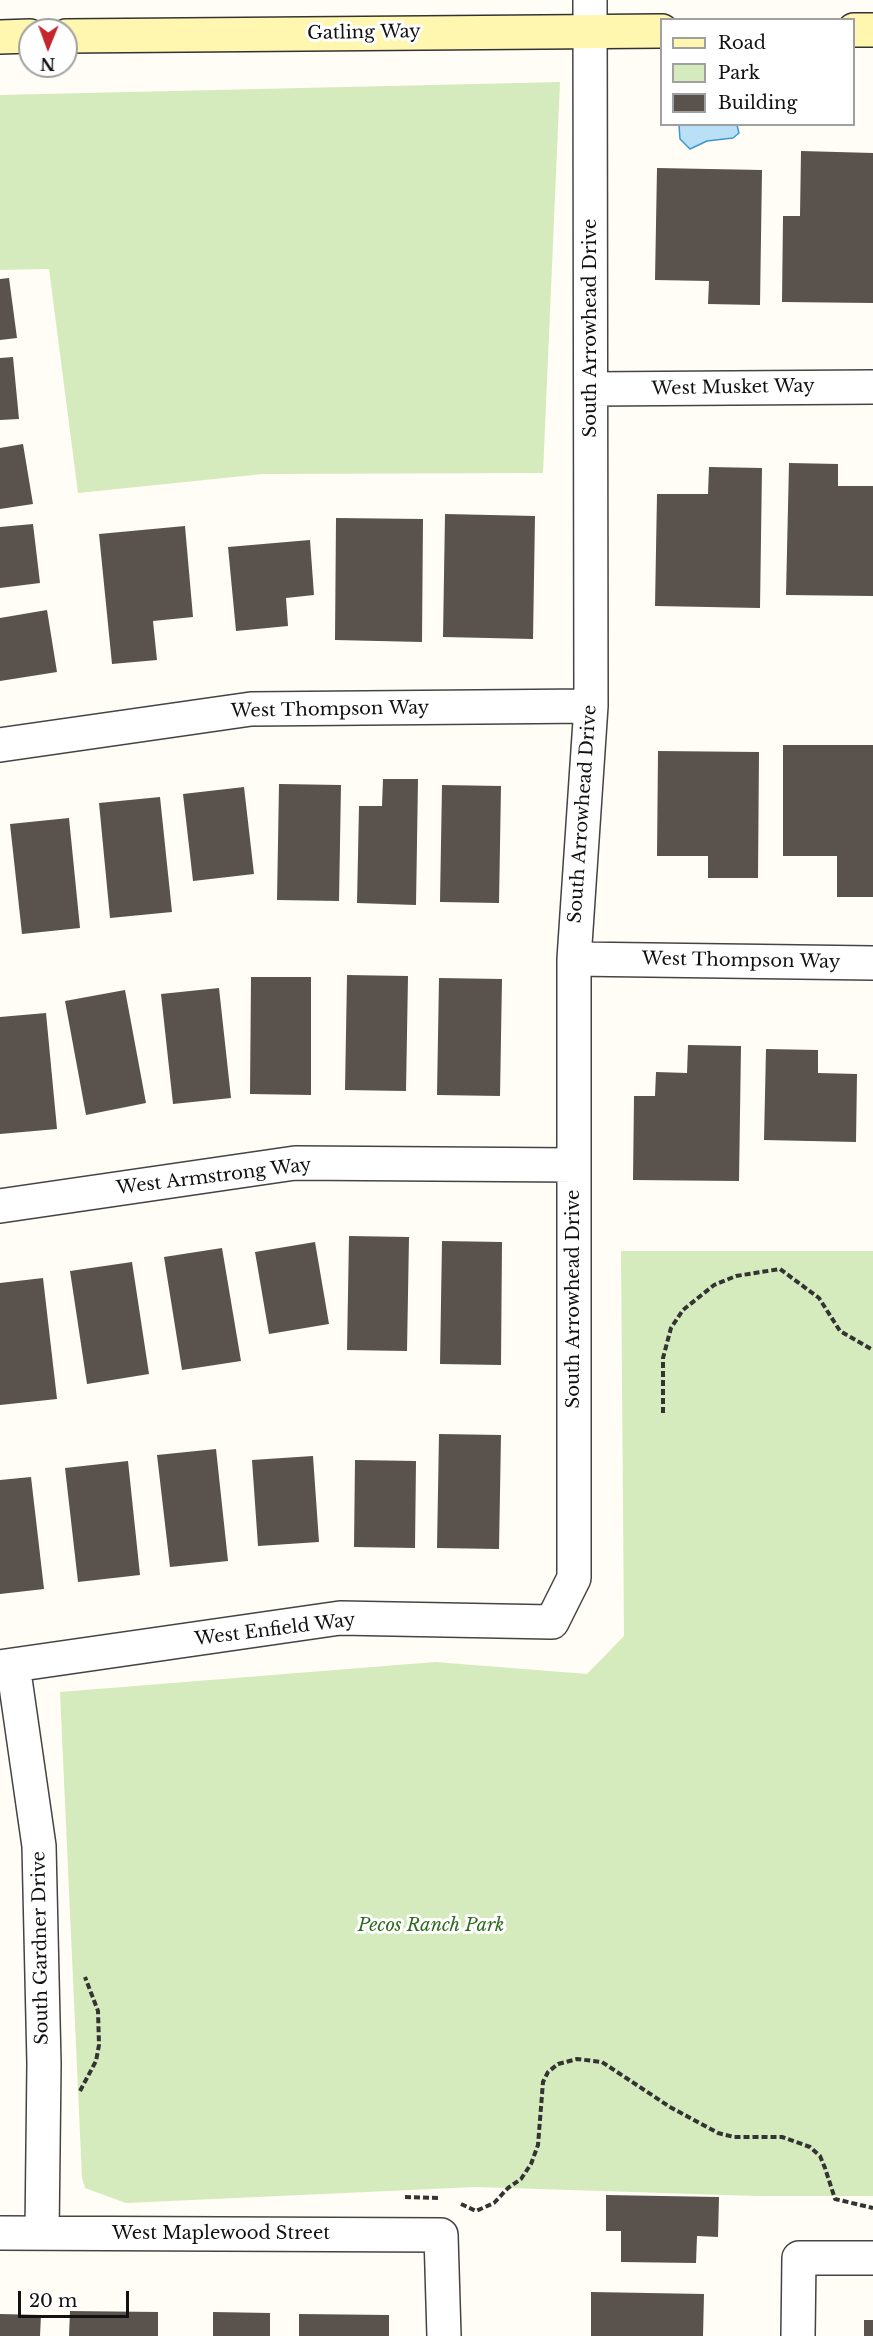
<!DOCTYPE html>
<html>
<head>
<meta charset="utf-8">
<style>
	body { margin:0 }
	#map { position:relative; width:873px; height:2336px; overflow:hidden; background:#fffdf5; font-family:"Libre Baskerville",serif }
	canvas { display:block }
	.legend { position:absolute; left:660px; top:18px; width:195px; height:108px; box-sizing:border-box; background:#fff; border:2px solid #a0a0a0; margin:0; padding:8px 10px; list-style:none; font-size:18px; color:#111 }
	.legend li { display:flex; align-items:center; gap:12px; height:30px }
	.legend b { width:30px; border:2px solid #a0a0a0 }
	.north { position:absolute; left:18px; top:18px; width:60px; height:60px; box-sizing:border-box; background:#fff; border:2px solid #a0a0a0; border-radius:50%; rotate:181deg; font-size:16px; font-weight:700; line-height:24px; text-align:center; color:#111 }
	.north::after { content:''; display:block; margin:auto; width:21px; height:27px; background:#c4262e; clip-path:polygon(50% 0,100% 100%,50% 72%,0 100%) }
	.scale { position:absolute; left:18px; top:2291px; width:111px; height:27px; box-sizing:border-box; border:3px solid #111; border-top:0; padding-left:8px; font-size:18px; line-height:21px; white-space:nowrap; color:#111; -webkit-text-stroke:4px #fff; paint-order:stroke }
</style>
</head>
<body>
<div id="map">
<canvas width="873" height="2336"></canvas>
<ul class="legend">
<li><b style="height:8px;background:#fff6b0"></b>Road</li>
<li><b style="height:16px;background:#d5ebbd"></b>Park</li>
<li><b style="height:16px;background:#5a524d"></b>Building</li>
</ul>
<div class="north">N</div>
<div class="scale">20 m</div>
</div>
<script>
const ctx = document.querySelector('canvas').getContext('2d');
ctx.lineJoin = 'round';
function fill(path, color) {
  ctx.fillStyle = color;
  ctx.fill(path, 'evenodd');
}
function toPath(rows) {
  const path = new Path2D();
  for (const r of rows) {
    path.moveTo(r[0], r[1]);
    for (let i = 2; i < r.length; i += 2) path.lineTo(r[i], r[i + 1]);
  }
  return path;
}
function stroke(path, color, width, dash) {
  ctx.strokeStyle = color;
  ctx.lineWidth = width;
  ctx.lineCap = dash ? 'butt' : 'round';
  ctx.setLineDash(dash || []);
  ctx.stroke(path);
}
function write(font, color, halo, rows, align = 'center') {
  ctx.font = font + ' "Libre Baskerville",serif';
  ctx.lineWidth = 6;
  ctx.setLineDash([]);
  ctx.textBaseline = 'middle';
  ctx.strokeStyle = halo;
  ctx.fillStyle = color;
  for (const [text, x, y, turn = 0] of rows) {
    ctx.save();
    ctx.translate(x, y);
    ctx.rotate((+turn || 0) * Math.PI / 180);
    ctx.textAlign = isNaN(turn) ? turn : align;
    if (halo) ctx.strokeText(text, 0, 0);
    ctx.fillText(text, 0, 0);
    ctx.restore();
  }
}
fill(toPath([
	[560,82,543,473,263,474,78,493,49,269,0,270,0,95],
	[621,1251,873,1251,873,2196,757,2196,476,2187,126,2203,85,2188,82,2178,60,1692,435,1662,587,1674,624,1636]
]), '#d5ebbd');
const water = toPath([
	[679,125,737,125,739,133,733,138,707,141,690,149,680,139,679,125]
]);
fill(water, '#b9e0f7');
stroke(water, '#3f96cf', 1.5);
fill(toPath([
	[801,151,873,153,873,303,782,302,783,216,800,216],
	[657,168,762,170,760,305,708,304,709,281,655,280],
	[9,278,17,338,0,340,0,279],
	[13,357,19,419,0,420,0,358],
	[23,444,33,504,0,509,0,448],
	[789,463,838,464,838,486,873,486,873,596,786,595],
	[709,467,762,468,760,608,655,606,657,494,708,494],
	[445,514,535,516,533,639,443,637],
	[336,518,423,519,422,642,335,640],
	[33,524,40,583,0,588,0,527],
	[185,526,193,617,153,621,157,660,112,664,99,534],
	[310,540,314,595,286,598,288,626,236,631,228,547],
	[47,610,57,672,0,681,0,618],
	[783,745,873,745,873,897,837,897,837,856,783,856],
	[658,751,759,752,758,878,708,878,708,856,657,856],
	[383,779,418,779,416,905,357,903,359,806,382,806],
	[279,784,341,785,339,901,277,900],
	[442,785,501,786,499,903,440,902],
	[244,787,254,874,193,881,183,794],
	[160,797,172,912,110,918,99,803],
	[69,818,80,928,22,934,10,824],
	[347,975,408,976,406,1091,345,1090],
	[251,977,311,977,311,1095,250,1094],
	[439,978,502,979,500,1096,437,1095],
	[219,988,231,1098,173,1104,161,994],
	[125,990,146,1103,86,1115,65,1001],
	[46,1013,57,1129,0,1134,0,1017],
	[688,1045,741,1046,739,1181,633,1180,634,1096,655,1096,656,1072,687,1073],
	[766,1049,818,1050,818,1073,857,1074,856,1142,764,1140],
	[349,1236,409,1237,407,1351,347,1350],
	[442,1241,502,1242,501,1365,440,1364],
	[315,1242,329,1324,269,1334,255,1252],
	[222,1248,241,1361,182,1370,164,1257],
	[132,1262,149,1374,87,1384,70,1271],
	[43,1278,57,1399,0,1405,0,1283],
	[439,1434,501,1435,499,1549,437,1548],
	[216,1449,228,1561,170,1567,157,1455],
	[313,1456,319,1542,258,1546,252,1460],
	[355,1460,416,1461,415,1548,354,1547],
	[128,1461,140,1575,78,1582,65,1468],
	[31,1477,44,1589,0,1594,0,1480],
	[606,2195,719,2197,718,2237,697,2236,696,2263,621,2262,621,2231,606,2231],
	[591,2292,704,2294,703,2336,591,2336],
	[70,2311,158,2312,158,2336,69,2336],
	[213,2312,270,2313,270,2336,213,2336],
	[0,2314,41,2315,40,2336,0,2336],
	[299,2314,389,2315,389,2336,299,2336],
	[864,2320,873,2320,873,2336,864,2336]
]), '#5a524d');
const street = toPath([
	[592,389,873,387],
	[0,745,251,709,591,706],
	[574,959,873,963],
	[0,1206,295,1163,574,1165],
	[13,1665,39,1846,44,2064,42,2233],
	[0,1667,340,1618,552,1622,574,1578,574,959,591,706,590,0],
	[0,2233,441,2235,444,2336],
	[798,2336,799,2258,873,2258]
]);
const secondary = toPath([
	[854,30,873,30],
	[66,36,662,31],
	[0,37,30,36]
]);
stroke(street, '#444', 36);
stroke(secondary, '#333', 36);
stroke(toPath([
	[663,1413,663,1358,671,1328,683,1310,714,1285,736,1276,780,1269,819,1298,840,1331,873,1350],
	[80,2091,96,2061,99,2045,98,2011,85,1977],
	[405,2197,439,2198],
	[461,2204,476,2211,494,2203,508,2188,521,2179,531,2164,538,2145,543,2082,548,2072,558,2064,577,2059,602,2062,670,2107,718,2133,734,2137,782,2137,810,2147,820,2156,825,2168,835,2199,873,2208]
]), '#333', 4, [6, 3]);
stroke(street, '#fff', 33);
stroke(secondary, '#fff6b0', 33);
write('18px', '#111', '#fff', [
	["Gatling Way",364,33,-1],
	["South Arrowhead Drive",591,328,-90],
	["West Musket Way",733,388,-1],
	["West Thompson Way",330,710,-1],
	["South Arrowhead Drive",583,814,-86],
	["West Thompson Way",741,961,1],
	["West Armstrong Way",214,1177,-7],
	["South Arrowhead Drive",574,1299,-90],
	["West Enfield Way",275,1630,-7],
	["South Gardner Drive",41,1948,-91],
	["West Maplewood Street",221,2234]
]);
write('italic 18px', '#2f6b1f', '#fff', [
	["Pecos Ranch Park",431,1926]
]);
</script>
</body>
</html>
